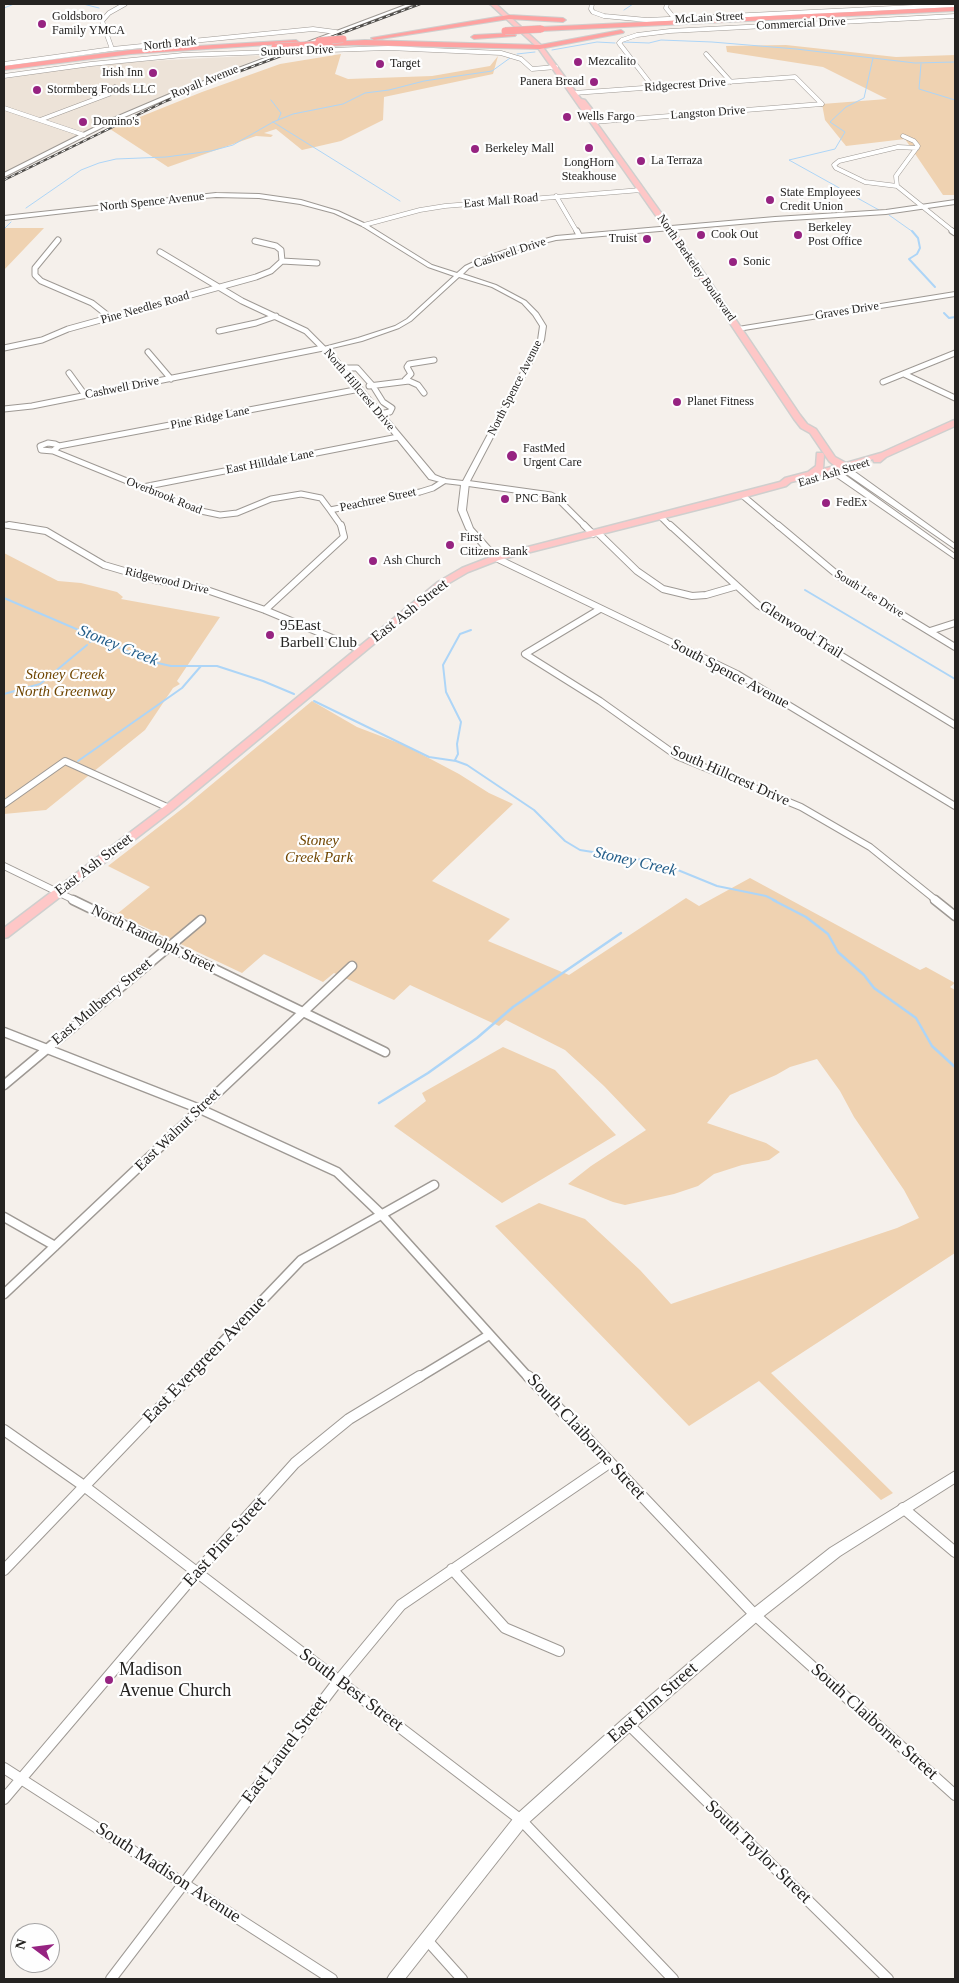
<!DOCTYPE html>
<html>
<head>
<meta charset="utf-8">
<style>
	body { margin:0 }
	#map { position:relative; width:959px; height:1983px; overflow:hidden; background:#f5f0eb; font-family:"Times New Roman",serif }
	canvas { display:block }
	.frame { position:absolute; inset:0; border:5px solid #252321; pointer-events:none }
	.north { position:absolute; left:10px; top:1923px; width:50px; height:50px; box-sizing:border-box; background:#fefefe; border:1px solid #a7a6a6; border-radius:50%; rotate:285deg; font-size:14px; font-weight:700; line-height:20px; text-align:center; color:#252321 }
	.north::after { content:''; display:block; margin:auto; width:18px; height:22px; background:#962381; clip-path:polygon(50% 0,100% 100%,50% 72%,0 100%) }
</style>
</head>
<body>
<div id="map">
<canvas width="959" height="1983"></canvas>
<div class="frame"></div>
<div class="north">N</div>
</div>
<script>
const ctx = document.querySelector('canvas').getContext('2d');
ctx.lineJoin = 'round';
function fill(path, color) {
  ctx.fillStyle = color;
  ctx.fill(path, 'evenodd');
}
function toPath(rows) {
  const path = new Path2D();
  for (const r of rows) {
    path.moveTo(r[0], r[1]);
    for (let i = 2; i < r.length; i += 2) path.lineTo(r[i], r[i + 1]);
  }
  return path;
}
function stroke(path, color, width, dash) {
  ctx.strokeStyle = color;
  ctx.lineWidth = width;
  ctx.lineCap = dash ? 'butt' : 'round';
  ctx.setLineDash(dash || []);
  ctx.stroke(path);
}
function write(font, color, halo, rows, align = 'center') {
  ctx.font = font + ' "Times New Roman",serif';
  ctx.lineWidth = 4.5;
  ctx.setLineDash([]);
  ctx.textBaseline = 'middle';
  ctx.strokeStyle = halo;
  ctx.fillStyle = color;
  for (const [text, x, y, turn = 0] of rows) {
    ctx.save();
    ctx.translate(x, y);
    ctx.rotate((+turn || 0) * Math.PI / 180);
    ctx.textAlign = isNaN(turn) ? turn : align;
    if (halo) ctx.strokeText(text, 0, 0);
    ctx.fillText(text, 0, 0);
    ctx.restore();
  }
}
fill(toPath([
	[266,55,84,135,4,177,4,79,91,64]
]), '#ede3d8');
fill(toPath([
	[786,45,896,57,955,55,955,195,943,195,905,139,846,146,825,120,822,104,887,99,823,67,727,52,726,46],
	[341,54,335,74,348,79,432,76,490,66,498,56,493,74,384,97,383,120,341,141,302,150,276,129,264,133,273,135,271,137,256,136,168,167,110,129,202,92,280,64],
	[4,228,44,228,4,270],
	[4,553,58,581,81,583,117,592,123,597,121,599,220,617,177,681,180,684,173,688,145,730,46,810,4,814],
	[312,701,357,727,404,745,459,774,489,793,513,804,432,881,510,919,488,941,569,975,686,898,699,906,750,878,920,970,926,967,955,983,950,987,955,990,955,1253,771,1373,893,1493,881,1500,759,1381,689,1426,495,1226,539,1203,585,1219,640,1270,671,1304,897,1228,919,1218,904,1190,854,1117,840,1091,817,1059,790,1067,776,1075,730,1095,707,1123,766,1143,780,1152,769,1160,742,1165,714,1174,698,1186,674,1194,625,1205,613,1202,568,1184,591,1166,646,1130,604,1086,565,1050,506,1020,499,1026,410,985,394,1000,334,973,323,982,264,954,242,973,117,914,150,887,108,866,187,805],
	[503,1047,555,1070,616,1135,502,1203,394,1126,426,1101,422,1093]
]), '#efd2b1');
stroke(toPath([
	[83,4,99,8],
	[4,8,14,4],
	[624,10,633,4],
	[623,42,649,43,661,40,712,42,796,49,915,63,955,62],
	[552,50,597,42,615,43],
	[517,54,535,52],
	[873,58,864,98,846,107,830,122,845,132,835,149,789,160,879,210],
	[921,64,919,89,955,100],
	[271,100,281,113,278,120],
	[273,122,400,201],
	[26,208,81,170,99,163,116,159,166,157,211,151,233,145,273,122,293,114,343,104,365,93,389,90,424,81,492,71,510,58],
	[889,215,913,232],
	[4,229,11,222]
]), '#add5f7', 1);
stroke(toPath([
	[912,231,918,238,920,248,917,254,909,259,935,287],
	[944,313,949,318,955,317],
	[805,590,955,679],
	[4,598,153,662,171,666,217,666,263,681,294,694],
	[90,642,97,638],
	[4,694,40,684,87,645],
	[314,701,429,757,456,761,467,765,534,810,565,841,580,850,649,861,668,866,717,886,766,896,776,901],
	[455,760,458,754,457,744,461,722,446,692,443,665,460,634,471,630],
	[78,761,182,688,201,666]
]), '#add5f7', 2);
stroke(toPath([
	[773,900,806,917,828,934,838,952,864,975,874,988,916,1018,932,1046,955,1067],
	[379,1103,428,1073,477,1038,513,1007,621,933]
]), '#add5f7', 2.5);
const minorFar4 = toPath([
	[592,4,591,9,593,12,604,16,647,20,955,5],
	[667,4,666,8,675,19],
	[112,49,102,21,109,13,125,4],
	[706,54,731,82],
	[4,64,112,49,313,29,336,32],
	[4,76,91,64,183,55,388,48,501,53,521,59,532,69,556,67],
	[653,87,619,43,622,40,637,35,670,31,955,16],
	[574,93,795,77,822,104],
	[4,108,84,135],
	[40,120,109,94,115,87],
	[593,122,822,104],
	[903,136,914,141,918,146,896,176,897,186,954,232],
	[897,186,865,182,836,168,834,165,839,161,898,147,917,148],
	[556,196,577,232],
	[364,225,420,210,445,206,641,190]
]);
const minorFar3 = toPath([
	[577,231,579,235],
	[952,231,955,233],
	[58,240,35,268,35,275,41,281,92,303,111,318],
	[255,241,276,246,281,250,282,261,317,263],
	[160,252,242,301,306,331,323,348],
	[219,331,256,323,276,316],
	[4,348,42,340,68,329,256,277,271,271,282,261],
	[148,352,171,379],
	[342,368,357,368,373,386,383,402,392,408,390,412,379,414],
	[69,373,85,395],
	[904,374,955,398],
	[405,380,411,374,407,367,409,364,434,360],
	[883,382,955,353],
	[369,386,409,381,418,385,424,393],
	[4,409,32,406,323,348],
	[48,443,55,444,59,446,53,451,41,450,40,446,48,443],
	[59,446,360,389],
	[53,451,201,511,220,515,237,513,271,499,301,494,321,498,330,510],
	[465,483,551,495,558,499,586,527],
	[143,487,398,437],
	[742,495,780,527],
	[661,517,671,527],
	[4,525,24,527],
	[342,527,330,510,420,492,433,488,444,481]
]);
const minorFar2 = toPath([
	[9,525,46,531,104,565,155,580,201,588,265,610,361,650],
	[584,525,593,534],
	[670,525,758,605,955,725],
	[778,525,840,577,955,647],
	[598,533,637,571,663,589,692,596,706,595,737,586],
	[496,558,737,674,955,806],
	[600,609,525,654,600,701,677,756,801,807,870,847,937,901],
	[265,610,344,537,341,525],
	[930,631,955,623],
	[4,804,65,761,169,808],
	[4,866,76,901]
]);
const minorFar1 = toPath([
	[73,900,385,1052],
	[935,900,955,916],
	[4,1032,200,1109,337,1172,381,1214,529,1378],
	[4,1085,201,920],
	[4,1217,55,1246],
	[4,1294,352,966],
	[188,1378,301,1260,434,1185],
	[418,1378,489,1335]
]);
const minor = toPath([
	[528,1376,755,1615,955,1795],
	[4,1430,84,1486,521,1820,673,1979],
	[903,1508,955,1552],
	[452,1569,505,1628,559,1651],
	[4,1570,190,1376],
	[628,1724,888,1979],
	[4,1768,332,1979],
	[4,1799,197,1572,295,1463,349,1419,420,1376],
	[427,1940,462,1979],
	[111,1979,338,1681,401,1605,609,1463]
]);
const tertiary = toPath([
	[408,4,414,4,176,95,115,121,4,177,4,173,111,119,172,93,408,4],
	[216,193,259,194,301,200,338,211,366,224,432,265,457,273,465,266,480,259,505,250,556,236,775,217,886,210,955,200,955,204,886,214,775,221,556,240,509,252,469,268,463,274,496,285,526,301,538,313,546,326,544,340,469,483,466,510,473,528,500,558,496,560,493,560,466,529,458,510,461,485,444,483,429,479,333,360,320,348,358,338,395,326,407,319,454,276,428,267,362,226,334,213,300,204,259,198,216,197,168,201,4,220,4,216,216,193],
	[459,277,492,287,522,303,533,315,540,326,538,340,463,481,445,479,435,475,337,358,328,349,362,341,399,328,411,321,459,277],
	[955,292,955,296,738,331,735,329,738,327,955,292],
	[845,469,851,469,955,544,955,549,845,473,845,469],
	[835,472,841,472,955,554,955,559,835,476,835,472],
	[955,1471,955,1483,840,1556,760,1619,633,1729,526,1825,405,1979,387,1979,390,1974,516,1815,623,1719,750,1611,830,1548,955,1471]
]);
const primary = toPath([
	[490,4,496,4,542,46,581,99,585,100,592,109,590,111,596,122,707,277,800,415,807,424,816,429,835,457,846,463,881,453,952,421,955,420,955,426,886,457,880,462,874,462,873,459,849,468,849,471,841,470,791,482,786,486,720,504,499,560,468,572,444,586,173,810,8,937,4,938,4,928,165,806,438,582,462,568,493,556,780,482,785,478,808,472,816,466,817,453,823,453,824,455,823,469,835,466,829,461,810,433,801,428,794,419,701,280,538,48,490,4]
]);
const motorway = toPath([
	[955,7,955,11,541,31,538,29,541,27,955,7],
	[509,15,563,18,566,20,563,22,509,19,374,40,371,38,509,15],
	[621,30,624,32,623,33,540,49,354,45,329,46,326,44,329,42,365,40,540,45,621,30],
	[513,33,516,35,515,36,474,39,471,37,474,35,513,33],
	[296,40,299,42,298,43,131,54,4,70,4,66,131,50,296,40]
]);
stroke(minorFar4, '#9e9994', 5);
stroke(minorFar3, '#9e9994', 7);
stroke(minorFar2, '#9e9994', 8);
stroke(minorFar1, '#9e9994', 11);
stroke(minor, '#9e9994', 12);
stroke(tertiary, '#9e9994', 2);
stroke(primary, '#cfcfce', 3);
stroke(motorway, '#cfcfce', 2);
stroke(minorFar4, '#fff', 4);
stroke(minorFar3, '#fff', 5);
stroke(minorFar2, '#fff', 6);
stroke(minorFar1, '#fff', 8);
stroke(minor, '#fff', 10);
fill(tertiary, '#fff');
fill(primary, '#fec7c7');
fill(motorway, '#fea2a1');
const rail = toPath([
	[4,180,166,101,227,76,420,4]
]);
stroke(rail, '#514f4c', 2.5);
stroke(rail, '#fefefe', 1, [4]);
const motorwayBridge = toPath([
	[505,31,541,29],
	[319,41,343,39],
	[275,47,329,44]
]);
stroke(motorwayBridge, '#cfcfce', 8, []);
stroke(motorwayBridge, '#fea2a1', 7);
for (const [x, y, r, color] of [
	[42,24,5,"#962381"],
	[578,62,5,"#962381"],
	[380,64,5,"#962381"],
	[153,73,5,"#962381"],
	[594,82,5,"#962381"],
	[37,90,5,"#962381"],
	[567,117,5,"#962381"],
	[83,122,5,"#962381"],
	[589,148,5,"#962381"],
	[475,149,5,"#962381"],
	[641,161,5,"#962381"],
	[770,200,5,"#962381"],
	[701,235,5,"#962381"],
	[798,235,5,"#962381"],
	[647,239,5,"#962381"],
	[733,262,5,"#962381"],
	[677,402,5,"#962381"],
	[512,456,6,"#962381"],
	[505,499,5,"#962381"],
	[826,503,5,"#962381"],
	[450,545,5,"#962381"],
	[373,561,5,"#962381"],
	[270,635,5,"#962381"],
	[109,1680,5,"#962381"]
]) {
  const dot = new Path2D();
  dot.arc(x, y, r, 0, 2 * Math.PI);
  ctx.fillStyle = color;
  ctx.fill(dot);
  stroke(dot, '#fefefe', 2);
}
write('12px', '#252321', '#fefefe', [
	["Goldsboro",52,17],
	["Family YMCA",52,31],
	["Mezcalito",588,62],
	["Target",390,64],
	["Irish Inn",143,73,"right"],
	["Panera Bread",584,82,"right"],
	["Stormberg Foods LLC",47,90],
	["Wells Fargo",577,117],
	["Domino's",93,122],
	["Berkeley Mall",485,149],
	["La Terraza",651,161],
	["LongHorn",589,163,"center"],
	["Steakhouse",589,177,"center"],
	["State Employees",780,193],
	["Credit Union",780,207],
	["Berkeley",808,228],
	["Post Office",808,242],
	["Cook Out",711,235],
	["Truist",637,239,"right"],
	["Sonic",743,262],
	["Planet Fitness",687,402],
	["FastMed",523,449],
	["Urgent Care",523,463],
	["PNC Bank",515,499],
	["FedEx",836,503],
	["First",460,538],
	["Citizens Bank",460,552],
	["Ash Church",383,561]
], 'left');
write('12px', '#252321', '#fefefe', [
	["McLain Street",709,18,-3],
	["Commercial Drive",801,24,-3],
	["North Park",170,44,-6],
	["Sunburst Drive",297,51,-2],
	["Royall Avenue",205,82,-22],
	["Ridgecrest Drive",685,85,-4],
	["Langston Drive",708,113,-4],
	["East Mall Road",501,201,-5],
	["North Spence Avenue",152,202,-6],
	["Cashwell Drive",510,253,-18],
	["North Berkeley Boulevard",696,268,55],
	["Pine Needles Road",145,308,-16],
	["Graves Drive",847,311,-9],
	["Cashwell Drive",122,388,-11],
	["North Spence Avenue",515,388,-63],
	["North Hillcrest Drive",359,390,50],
	["Pine Ridge Lane",210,418,-11],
	["East Hilldale Lane",270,462,-11],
	["East Ash Street",834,473,-17],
	["Overbrook Road",164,496,22],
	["Peachtree Street",378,500,-12],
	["Ridgewood Drive",167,581,13],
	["South Lee Drive",869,594,32]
]);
write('15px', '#252321', '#fefefe', [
	["East Ash Street",410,611,-38],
	["Glenwood Trail",801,630,32],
	["South Spence Avenue",730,674,28],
	["South Hillcrest Drive",730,776,24],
	["East Ash Street",94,865,-37],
	["North Randolph Street",153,939,26],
	["East Mulberry Street",102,1002,-40],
	["East Walnut Street",178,1130,-44]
]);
write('15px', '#252321', '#fefefe', [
	["95East",280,626],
	["Barbell Club",280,643]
], 'left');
write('italic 15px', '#6f4500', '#fefefe', [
	["Stoney Creek",65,675],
	["North Greenway",65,692],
	["Stoney",319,841],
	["Creek Park",319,858]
]);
write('italic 16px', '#215c88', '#fefefe', [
	["Stoney Creek",118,646,22],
	["Stoney Creek",635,862,13]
]);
write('18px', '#252321', '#fefefe', [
	["East Evergreen Avenue",205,1360,-46],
	["South Claiborne Street",586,1437,47],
	["East Pine Street",225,1542,-48],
	["South Best Street",351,1690,37],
	["East Elm Street",653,1703,-41],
	["South Claiborne Street",874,1722,42],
	["East Laurel Street",285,1750,-53],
	["South Taylor Street",758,1852,44],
	["South Madison Avenue",168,1873,33]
]);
write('18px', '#252321', '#fefefe', [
	["Madison",119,1670],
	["Avenue Church",119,1691]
], 'left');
</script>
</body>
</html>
